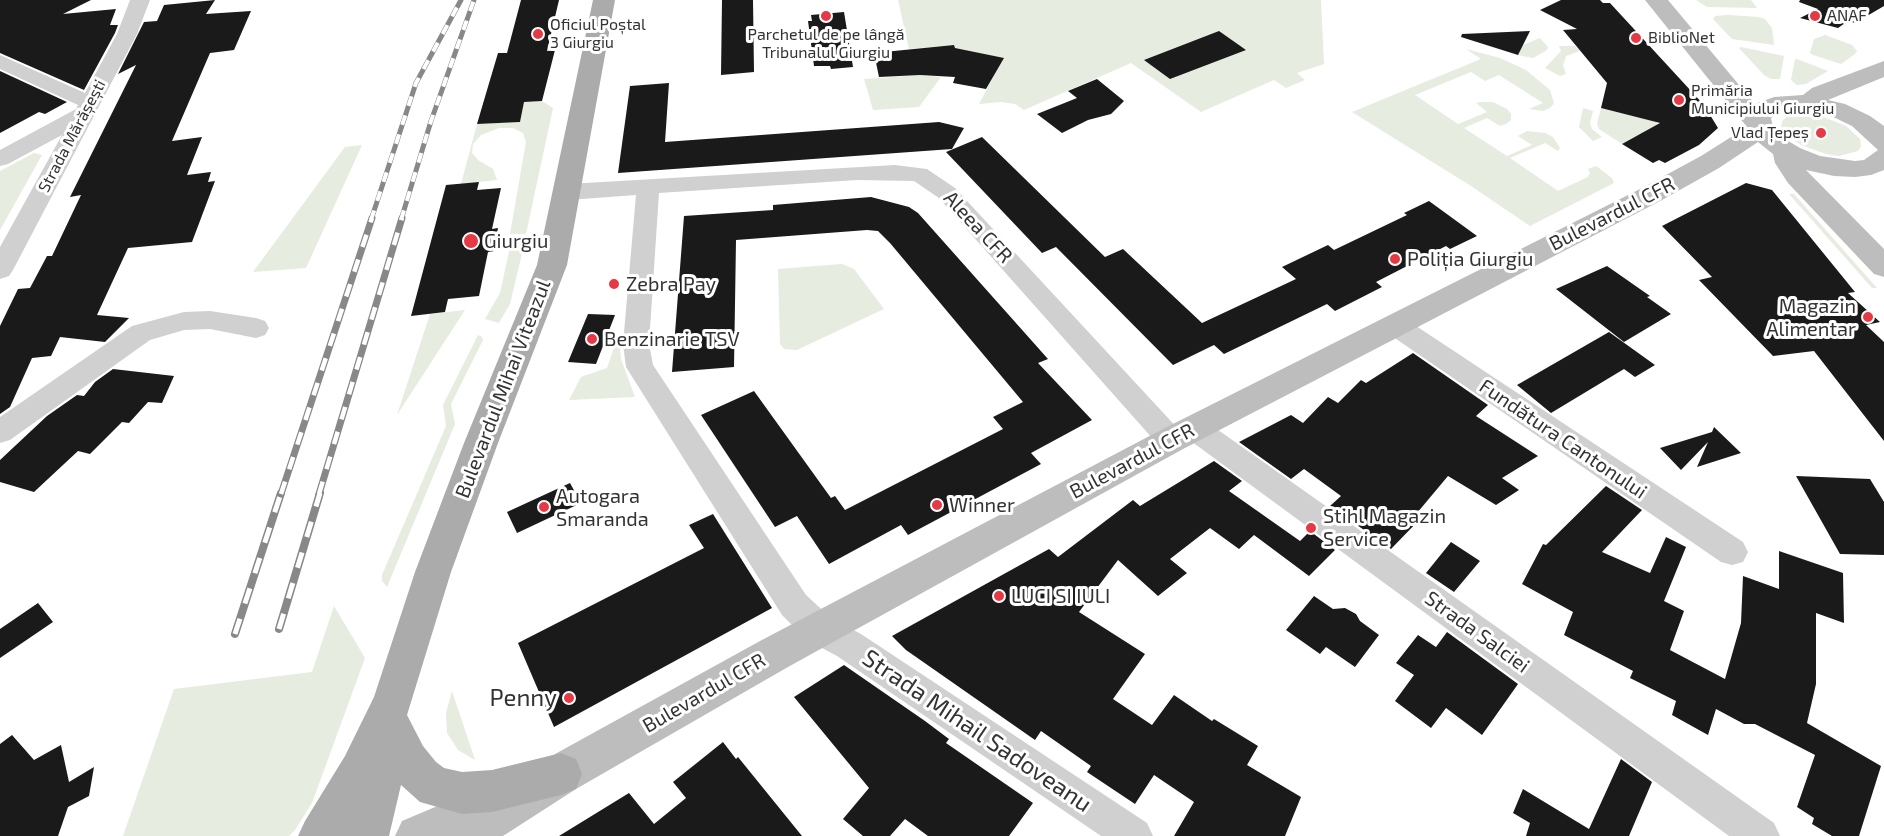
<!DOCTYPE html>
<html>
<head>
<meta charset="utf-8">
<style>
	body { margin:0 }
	canvas { display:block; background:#fff }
</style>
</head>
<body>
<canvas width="1884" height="836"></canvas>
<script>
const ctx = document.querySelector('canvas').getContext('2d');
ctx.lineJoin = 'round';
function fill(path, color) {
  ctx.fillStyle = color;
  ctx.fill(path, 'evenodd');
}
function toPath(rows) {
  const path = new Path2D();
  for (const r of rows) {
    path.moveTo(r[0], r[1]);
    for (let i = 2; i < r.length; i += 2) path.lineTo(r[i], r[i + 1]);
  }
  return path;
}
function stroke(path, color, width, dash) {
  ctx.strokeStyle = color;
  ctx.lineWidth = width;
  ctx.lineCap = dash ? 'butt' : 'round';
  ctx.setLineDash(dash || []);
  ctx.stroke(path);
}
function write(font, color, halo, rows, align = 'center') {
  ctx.font = font + ' "Exo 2",sans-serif';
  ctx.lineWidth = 6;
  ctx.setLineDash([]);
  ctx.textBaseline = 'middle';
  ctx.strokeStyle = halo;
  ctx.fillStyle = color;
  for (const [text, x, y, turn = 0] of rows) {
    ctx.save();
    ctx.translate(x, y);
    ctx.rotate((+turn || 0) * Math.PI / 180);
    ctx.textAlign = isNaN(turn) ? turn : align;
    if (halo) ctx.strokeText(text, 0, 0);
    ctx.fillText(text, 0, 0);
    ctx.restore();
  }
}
fill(toPath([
	[898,0,1321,0,1324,64,1297,73,1305,80,1286,88,1274,80,1201,112,1131,63,1024,110,1015,104,1001,102,979,104,1003,58,955,54,954,45,909,49],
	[1696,0,1751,0,1757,8,1707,7],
	[1728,15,1759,17,1765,19,1772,28,1774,45,1732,39,1713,19,1715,16],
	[1825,35,1852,45,1857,51,1855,54,1841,64,1813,55,1810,53,1814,39],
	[1540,38,1548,47,1547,50,1533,58,1518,55,1523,45],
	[1559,46,1575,46,1580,51,1566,56,1563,65,1566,74,1560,76,1545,68,1561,51],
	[1741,47,1784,56,1780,79,1771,79,1764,75,1739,48],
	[1466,49,1500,58,1526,70,1550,90,1554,103,1550,108,1543,111,1529,109,1543,103,1499,75,1485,81,1471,72,1415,95,1458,124,1487,112,1476,103,1480,102,1493,102,1507,109,1511,114,1511,120,1506,124,1500,126,1487,118,1464,128,1507,156,1532,145,1518,136,1527,131,1545,133,1553,137,1560,148,1558,151,1545,143,1510,158,1558,191,1588,177,1590,173,1588,169,1596,166,1612,178,1614,183,1530,226,1471,186,1352,112,1481,59],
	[1795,59,1797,59,1828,71,1806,84,1797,85,1791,80],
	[532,74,524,102,542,101,553,108,526,234,510,234,526,142,523,133,513,128,499,128,481,135,473,144,472,153,478,160,493,169,497,180,461,184,477,124,520,122,524,102,483,104,491,76],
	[920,75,941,77,919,107,873,110,864,79],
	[1583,108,1593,111,1590,123,1592,129,1602,137,1593,141,1579,127],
	[1601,108,1656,122,1663,130,1640,139,1636,136,1622,144,1599,129,1597,124],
	[1797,113,1821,116,1846,126,1860,139,1861,146,1858,151,1839,156,1826,154,1801,145,1784,132,1781,125,1783,120,1789,115],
	[362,145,306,268,253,272,345,147],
	[34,153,42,155,0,230,0,171],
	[1789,194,1794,194,1877,288,1872,288],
	[524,245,510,304,499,323,485,319,500,293,510,247],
	[842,264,854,269,884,309,797,350,784,349,780,344,778,269],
	[465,310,397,415,430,314],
	[619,333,621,359,635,397,569,400,581,377,607,368],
	[478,335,482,337,483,340,451,404,455,424,387,587,382,581,382,575,446,426,443,405],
	[334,606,365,658,312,803,295,830,289,836,123,836,174,689,312,672],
	[452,691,475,760,458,750,447,733,446,713]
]), '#e6ecdf');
fill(toPath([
	[0,0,91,0,63,14,116,9,110,25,118,25,115,33,84,90,0,53],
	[215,0,206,14,251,11,234,50,210,53,172,141,202,137,187,175,211,172,208,182,215,181,192,242,128,248,97,315,129,318,105,342,60,337,51,356,32,358,10,407,0,414,0,326,18,289,30,288,47,256,52,256,81,195,70,197,136,65,118,74,144,22,157,21,164,5],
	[521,0,559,0,547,51,555,50,542,101,524,102,520,122,477,124,498,53,507,53],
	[722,0,753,0,754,72,721,75],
	[1561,0,1600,0,1603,3,1610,3,1704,105,1718,128,1699,145,1665,163,1659,160,1653,163,1622,144,1660,123,1601,108,1607,83,1563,30,1577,29,1540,10],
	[1800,0,1884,0,1884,6,1855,23,1848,21,1838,28,1800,18,1818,9,1799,2],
	[844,12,853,67,831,69,830,66,814,66,808,21,812,21,811,15],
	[1219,31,1246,50,1170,79,1144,60],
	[1530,31,1518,55,1461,37,1462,34],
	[954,45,955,48,1004,58,986,89,953,83,955,77,920,75,879,77,874,53],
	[0,71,67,102,45,114,39,112,0,133],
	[1097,79,1124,101,1111,114,1088,120,1062,133,1037,114,1077,98,1068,91],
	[669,83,665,142,939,122,964,128,952,149,618,173,630,86],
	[982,137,1105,257,1123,249,1202,323,1296,279,1282,267,1328,245,1334,250,1407,215,1404,213,1429,201,1477,236,1450,249,1446,246,1376,282,1382,287,1335,311,1327,304,1224,354,1214,345,1173,365,1056,247,1042,253,946,152],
	[479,182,477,190,501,188,492,229,498,228,494,251,488,252,479,296,448,299,445,312,411,316,446,185],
	[1746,183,1772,190,1855,292,1848,293,1880,322,1866,325,1884,342,1884,441,1814,351,1773,356,1699,280,1712,277,1662,226],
	[871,197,909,207,918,213,1048,359,1038,363,1092,420,1031,453,1041,464,908,535,901,525,829,564,797,516,775,527,701,415,754,391,831,498,835,496,845,510,1003,429,993,417,1023,402,890,243,878,231,867,230,736,240,734,367,672,372,684,216,773,210,773,205],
	[1607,266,1650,296,1647,297,1671,314,1624,342,1556,289],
	[588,314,615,315,596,364,568,362],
	[1609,332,1655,365,1635,377,1624,369,1551,413,1517,385],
	[1413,353,1488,405,1476,416,1538,456,1502,478,1519,490,1496,505,1448,476,1417,513,1422,517,1391,549,1330,506,1341,496,1304,469,1291,479,1239,442,1291,415,1303,423,1328,397,1338,403,1361,380,1366,383],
	[113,369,174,376,162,403,148,402,129,423,122,422,90,454,78,451,34,492,0,482,0,460,47,416,77,395,84,396,95,382],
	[1714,427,1741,453,1697,467,1708,442,1681,470,1660,448,1712,432],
	[1214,461,1242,481,1229,491,1300,541,1310,531,1335,550,1309,576,1254,535,1239,549,1210,528,1170,559,1187,573,1158,596,1118,560,1079,612,1145,654,1113,699,1152,725,1174,695,1212,721,1214,719,1258,746,1247,765,1301,797,1285,836,1174,836,1194,802,1154,775,1135,804,1087,772,1091,766,1041,731,1035,740,906,650,892,636,1049,549,1058,557,1133,500,1140,506],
	[1796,476,1870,479,1884,502,1884,555,1840,554],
	[570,483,581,503,517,533,507,512],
	[1606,486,1642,510,1602,552,1650,573,1666,537,1686,547,1664,601,1684,611,1670,650,1725,679,1741,623,1743,576,1779,589,1779,551,1843,573,1844,623,1816,613,1816,684,1807,723,1881,766,1859,836,1832,836,1812,824,1814,818,1797,807,1815,755,1755,724,1744,724,1716,709,1708,735,1672,715,1676,701,1630,678,1633,671,1564,635,1573,612,1522,584,1543,544,1546,545],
	[713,514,772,608,554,727,518,643,704,548,689,525],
	[1451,542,1480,561,1454,592,1426,573],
	[1314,596,1333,609,1345,608,1356,614,1360,621,1379,635,1355,667,1326,647,1320,654,1286,630],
	[38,603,53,622,0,658,0,629],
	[1447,632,1518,684,1482,735,1446,708,1431,728,1395,701,1414,675,1396,663,1418,635,1436,647],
	[844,665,925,721,949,739,946,743,1033,803,1009,836,928,836,905,819,890,836,863,836,843,819,869,788,794,697],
	[12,735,34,760,61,745,69,782,94,767,89,796,68,807,58,836,0,836,0,744],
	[723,742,736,759,738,757,802,836,559,836,629,793,654,824,686,798,673,782],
	[1621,759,1652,782,1629,836,1526,836,1530,823,1513,813,1523,789,1589,829]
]), '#1a1a1a');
fill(toPath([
	[130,0,150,0,137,34,13,270,9,276,0,279,0,247,62,135,8,164,0,166,0,150,76,109,78,105,0,69,0,55,85,93,117,34,130,0],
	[895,165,927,169,955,188,1181,432,1185,440,1181,448,1171,451,1161,448,939,198,914,181,857,180,659,193,649,344,653,365,806,595,831,618,861,634,1147,823,1153,836,1101,836,837,656,807,640,782,615,626,367,623,344,636,195,568,200,560,197,556,192,560,187,568,184,895,165],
	[210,311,256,318,265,321,269,328,265,335,256,338,210,329,184,330,150,340,10,440,0,443,0,417,132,326,184,312,210,311],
	[1395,315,1404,318,1743,542,1748,552,1743,562,1732,565,1721,562,1386,332,1382,325,1386,318,1395,315],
	[1194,417,1204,420,1774,823,1780,836,1729,836,1184,436,1180,428,1184,420,1194,417]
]), '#d0d0d0');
fill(toPath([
	[1645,0,1668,0,1755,104,1774,97,1803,95,1812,88,1884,61,1884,77,1828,100,1845,104,1870,116,1884,126,1884,170,1871,175,1855,177,1834,176,1806,170,1884,249,1884,277,1874,274,1788,183,1775,163,1773,154,1758,142,1719,168,1662,200,1183,449,788,667,576,789,503,836,395,836,402,821,485,786,497,790,546,759,760,641,1159,431,1642,188,1701,156,1747,127,1645,0],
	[1795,108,1827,114,1852,126,1878,150,1864,160,1855,161,1820,156,1800,148,1783,138,1773,127,1771,118,1781,111,1795,108]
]), '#bdbdbd');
fill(toPath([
	[593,0,615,0,567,265,498,443,451,572,407,715,423,746,436,762,444,768,462,772,492,770,561,753,576,759,582,774,576,789,561,795,492,812,462,814,420,802,401,785,389,836,298,836,305,821,345,756,374,697,415,572,464,443,537,265,593,0]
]), '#ababab');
const railFar2 = toPath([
	[371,220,416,83,461,0],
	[401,220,431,121,474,0]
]);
const railFar1 = toPath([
	[281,494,372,218],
	[319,494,402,218]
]);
const rail = toPath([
	[279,629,320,493],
	[235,634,281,493]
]);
stroke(railFar2, '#888', 5);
stroke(railFar1, '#888', 7);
stroke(rail, '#888', 8);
stroke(railFar2, '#fff', 4, [10]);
stroke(railFar1, '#fff', 4.5, [13]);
stroke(rail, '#fff', 5, [16]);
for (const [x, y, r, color] of [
	[826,16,6,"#e63946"],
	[1815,16,6,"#e63946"],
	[538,34,6,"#e63946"],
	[1636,38,6,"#e63946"],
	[1679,100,6,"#e63946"],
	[1821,133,6,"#e63946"],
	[471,241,8,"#e63946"],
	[1395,259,6,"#e63946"],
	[614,284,6,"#e63946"],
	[1868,317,6,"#e63946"],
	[592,339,6,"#e63946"],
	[937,505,6,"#e63946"],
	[544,507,6,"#e63946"],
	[1311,528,6,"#e63946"],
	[999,596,6,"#e63946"],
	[569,698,6,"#e63946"]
]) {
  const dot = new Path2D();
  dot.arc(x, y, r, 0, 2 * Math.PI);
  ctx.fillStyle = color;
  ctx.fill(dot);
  stroke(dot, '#fff', 2);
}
write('16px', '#333', '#fff', [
	["ANAF",1827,16],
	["Oficiul Poștal",550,25],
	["3 Giurgiu",550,43],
	["Parchetul de pe lângă",826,35,"center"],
	["Tribunalul Giurgiu",826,53,"center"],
	["BiblioNet",1648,38],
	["Primăria",1691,91],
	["Municipiului Giurgiu",1691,109],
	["Vlad Țepeș",1809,133,"right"]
], 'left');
write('16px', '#333', '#fff', [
	["Strada Mărășești",72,136,-62]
]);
write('20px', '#333', '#fff', [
	["Bulevardul CFR",1612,214,-27],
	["Aleea CFR",978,227,47],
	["Bulevardul Mihai Viteazul",503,389,-69],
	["Fundătura Cantonului",1563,439,34],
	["Bulevardul CFR",1132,461,-28],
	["Strada Salciei",1477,632,36],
	["Bulevardul CFR",704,693,-30]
]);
write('20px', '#333', '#fff', [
	["Giurgiu",484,241],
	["Poliția Giurgiu",1407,259],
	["Zebra Pay",626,284],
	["Magazin",1856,306,"right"],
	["Alimentar",1856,329,"right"],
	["Benzinarie TSV",604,339],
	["Autogara",556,496],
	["Smaranda",556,519],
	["Winner",949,505],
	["Stihl Magazin",1323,516],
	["Service",1323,539],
	["LUCI SI IULI",1011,596]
], 'left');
write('24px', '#333', '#fff', [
	["Penny",557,698]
], 'right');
write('24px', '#333', '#fff', [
	["Strada Mihail Sadoveanu",977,731,34]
]);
</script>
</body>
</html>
